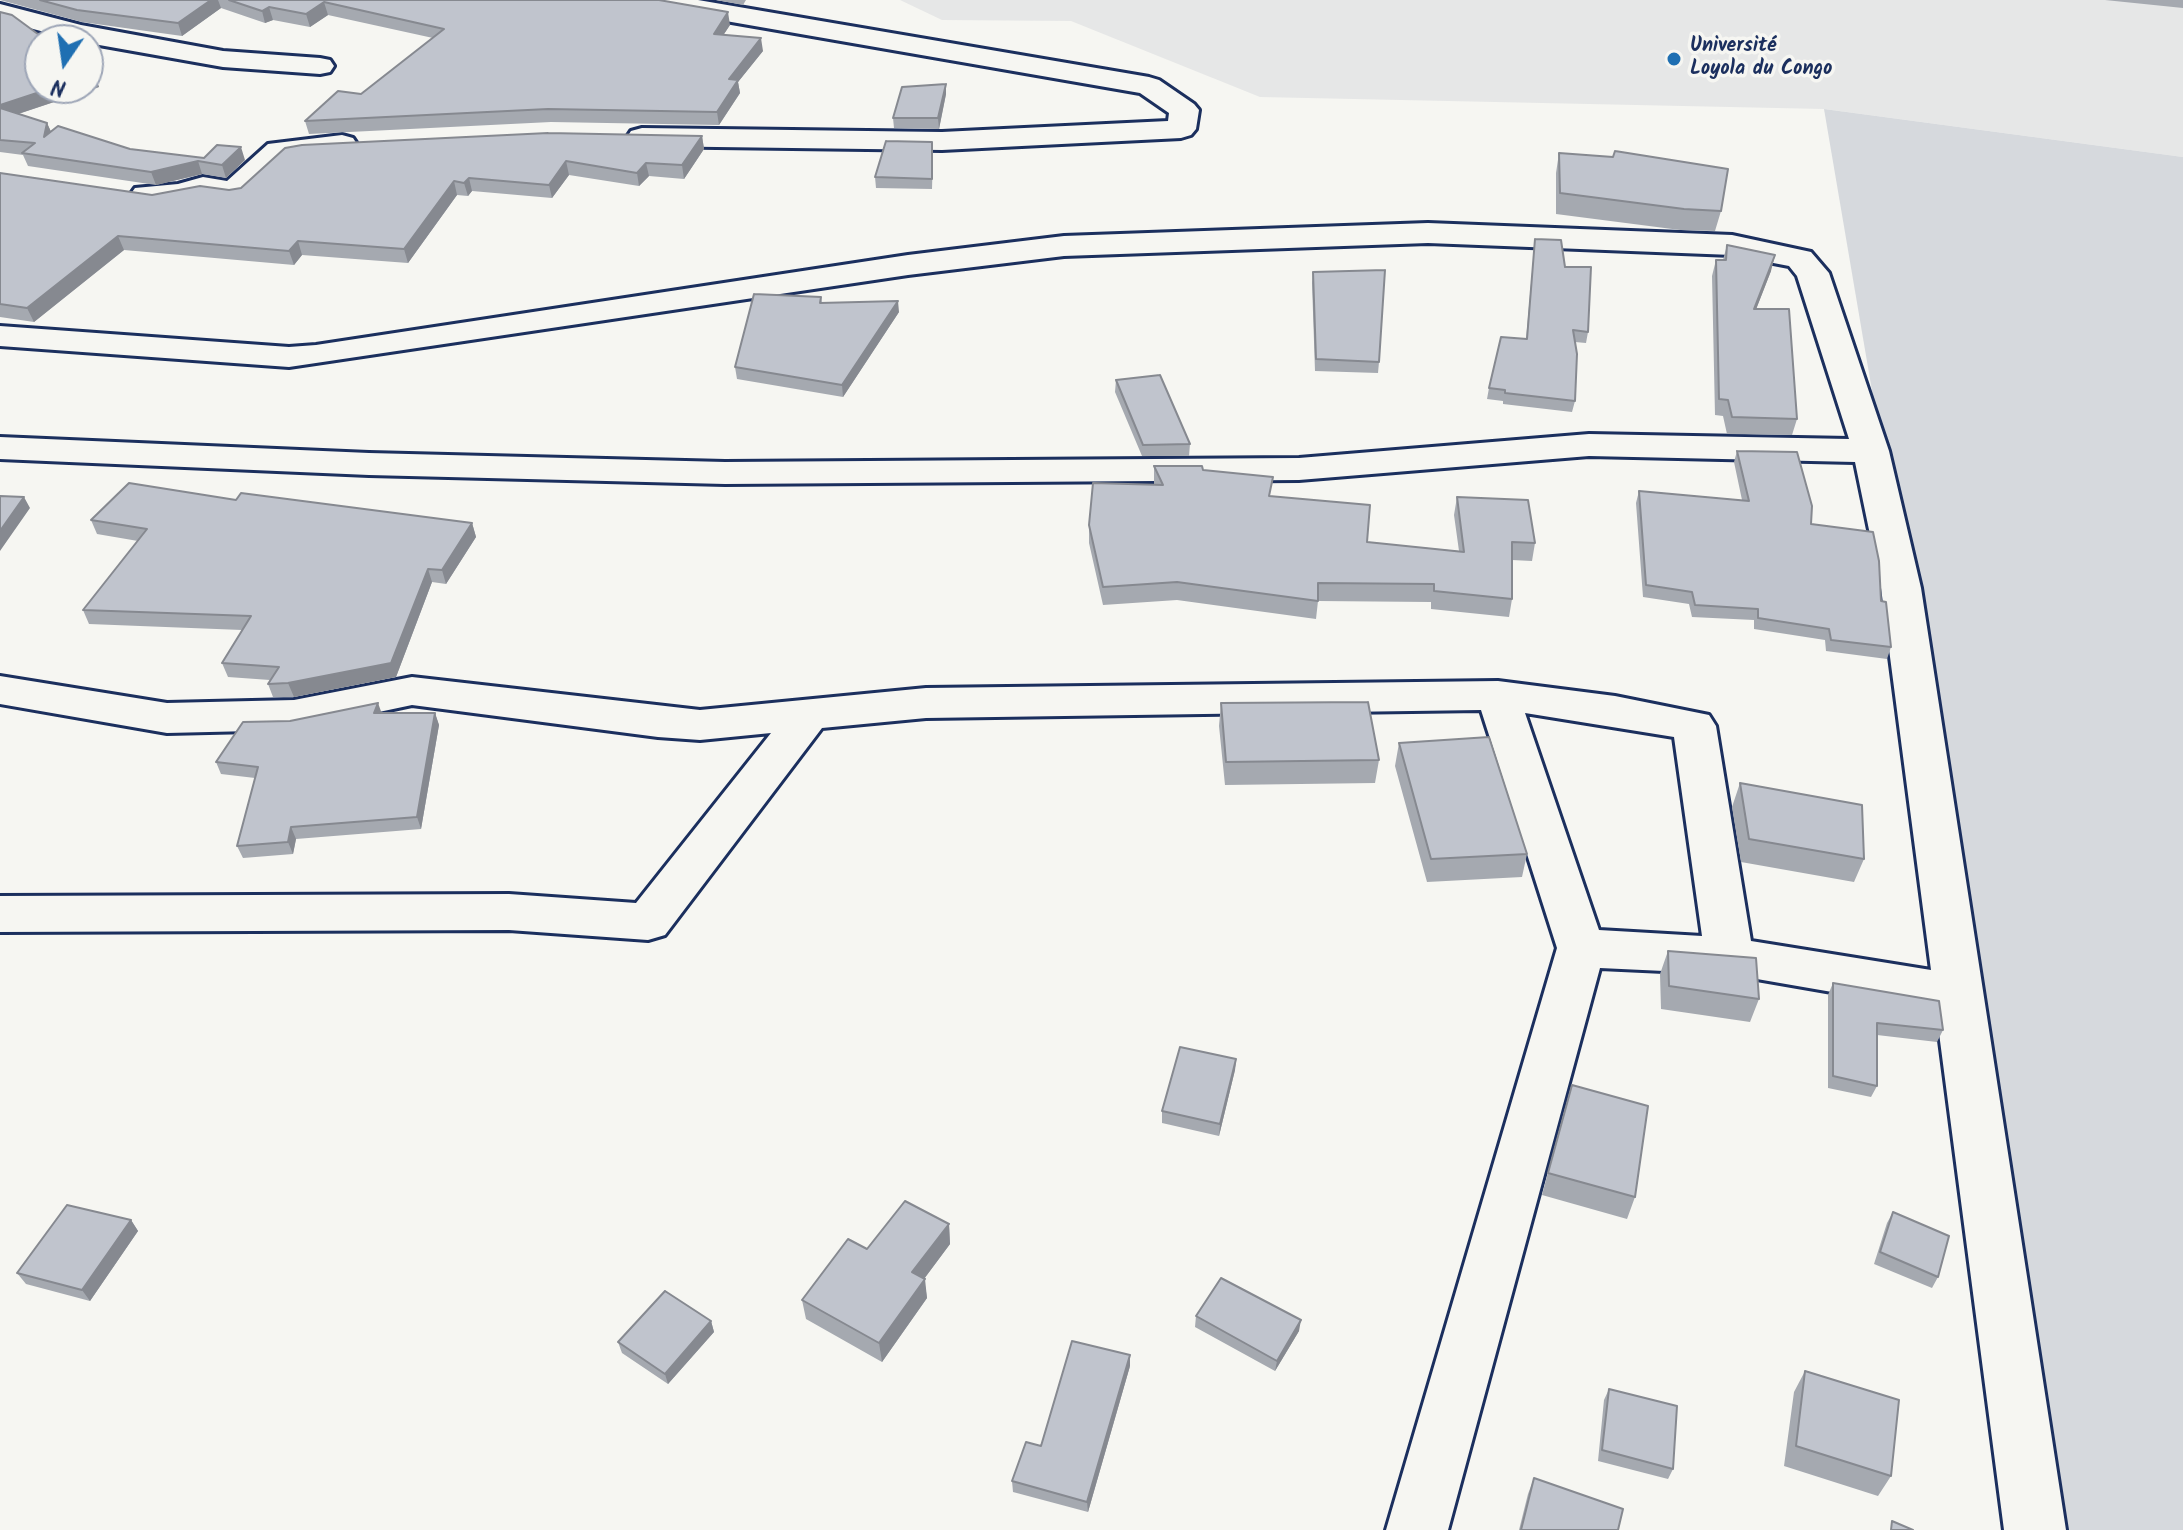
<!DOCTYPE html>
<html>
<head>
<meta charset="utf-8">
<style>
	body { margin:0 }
	#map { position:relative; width:2183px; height:1530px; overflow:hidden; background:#f6f6f2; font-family:Kalam,sans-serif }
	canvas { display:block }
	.north { position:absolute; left:24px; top:24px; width:80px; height:80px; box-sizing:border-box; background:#f6f6f2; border:2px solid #9ea6b7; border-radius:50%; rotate:193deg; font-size:22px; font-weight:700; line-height:32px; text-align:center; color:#1b2f5e }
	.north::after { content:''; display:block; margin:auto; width:28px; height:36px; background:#1f6fb2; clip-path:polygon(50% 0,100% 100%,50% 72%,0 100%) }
</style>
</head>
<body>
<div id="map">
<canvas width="2183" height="1530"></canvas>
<div class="north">N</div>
</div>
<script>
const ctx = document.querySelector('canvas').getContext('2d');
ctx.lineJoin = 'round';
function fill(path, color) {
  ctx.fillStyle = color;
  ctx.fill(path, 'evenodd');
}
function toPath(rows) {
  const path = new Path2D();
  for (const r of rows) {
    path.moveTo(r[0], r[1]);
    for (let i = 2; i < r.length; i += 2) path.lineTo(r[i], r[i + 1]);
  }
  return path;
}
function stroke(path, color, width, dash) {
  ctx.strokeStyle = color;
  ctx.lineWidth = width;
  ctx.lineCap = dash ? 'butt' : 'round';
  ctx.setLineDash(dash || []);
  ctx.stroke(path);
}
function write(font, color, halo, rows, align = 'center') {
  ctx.font = font + ' Kalam,sans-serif';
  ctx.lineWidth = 7;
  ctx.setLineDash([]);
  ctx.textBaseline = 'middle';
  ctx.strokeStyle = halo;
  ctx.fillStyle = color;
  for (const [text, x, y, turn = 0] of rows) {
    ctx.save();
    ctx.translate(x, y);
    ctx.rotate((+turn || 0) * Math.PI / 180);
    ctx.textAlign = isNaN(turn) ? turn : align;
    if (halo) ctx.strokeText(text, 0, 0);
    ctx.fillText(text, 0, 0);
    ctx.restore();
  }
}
fill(toPath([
	[900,0,2183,0,2183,157,1824,109,1260,97,1071,21,942,20]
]), '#e6e7e7');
fill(toPath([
	[1824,109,2183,157,2183,1530,2066,1530]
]), '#d6d9dd');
const minor = toPath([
	[638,0,698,0,1149,77,1159,80,1194,104,1199,110,1196,129,1191,135,1181,138,942,150,642,146,631,143,627,137,631,131,642,128,942,132,1168,121,1169,113,1140,93,651,8,642,6,638,0],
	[0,4,81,25,223,51,320,58,330,60,334,66,330,72,320,74,223,67,88,43,88,40,74,40,0,20,0,4],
	[342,135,353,138,357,144,353,150,288,158,245,199,234,201,205,196,181,202,146,204,135,202,130,195,135,188,178,184,203,177,227,181,268,144,342,135],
	[1428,223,1732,235,1811,252,1829,273,1889,451,1921,588,2066,1530,2004,1530,1936,1010,1728,974,1600,968,1448,1530,1386,1530,1557,948,1481,710,926,718,822,728,665,935,648,940,509,930,0,932,0,896,509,894,636,903,771,733,700,740,658,737,412,705,294,730,167,733,0,704,0,676,167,703,294,700,412,677,700,710,926,688,1498,681,1615,696,1709,715,1716,726,1751,941,1931,970,1881,588,1855,462,1589,456,1299,480,725,484,369,475,0,459,0,437,369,453,725,462,1299,458,1589,434,1849,439,1797,276,1789,266,1732,255,1428,243,1064,256,908,275,289,367,0,346,0,326,289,347,316,345,908,255,1064,236,1428,223],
	[1525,713,1674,737,1702,936,1599,930,1525,713]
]);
stroke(minor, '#1b2f5e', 6);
fill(minor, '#f6f6f2');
fill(toPath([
	[0,0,659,0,730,25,724,34,763,51,738,82,740,93,719,125,551,122,309,134,305,121,361,94,433,38,328,15,310,27,273,20,265,23,221,8,182,36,82,22],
	[716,0,746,0,743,5],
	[2105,0,2183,0,2183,8],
	[0,12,94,74,99,87,18,114,47,123,51,132,130,149,204,158,245,160,226,178,202,174,156,185,28,166,23,155,0,152],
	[946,84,946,94,939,129,894,128,893,118],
	[702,136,704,149,684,179,649,176,639,186,569,175,552,198,472,191,468,196,457,195,408,263,302,255,294,265,124,250,34,322,0,317,0,173,152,195,229,190],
	[933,153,932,189,876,188,875,177],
	[1559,153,1721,211,1715,231,1680,230,1556,214,1556,173],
	[1535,239,1565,267,1588,332,1586,343,1575,342,1575,401,1572,412,1503,404,1503,401,1487,399,1489,388,1526,339],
	[1727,245,1771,271,1756,309,1797,419,1792,435,1727,434,1723,416,1715,415,1712,276,1716,260,1723,260],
	[1313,272,1379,362,1378,373,1315,371,1312,283],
	[821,297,822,303,899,312,843,397,737,379,735,367],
	[1116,380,1190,444,1189,456,1142,456,1115,392],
	[1737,451,1811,524,1881,601,1891,647,1887,659,1826,651,1825,640,1754,629,1754,620,1692,617,1689,604,1643,597,1636,503,1639,491,1742,500,1734,462],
	[1154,466,1203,470,1271,496,1367,542,1459,551,1454,515,1457,497,1535,543,1532,561,1512,560,1512,599,1509,617,1431,609,1431,602,1318,601,1316,619,1177,600,1103,605,1089,543,1089,525,1154,485],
	[236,500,472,523,476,537,446,584,432,582,396,677,294,697,273,697,268,684,270,680,228,677,222,663,242,630,89,624,83,610,138,541,97,534,91,520],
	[1221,703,1379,760,1375,783,1225,785,1219,726],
	[381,713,435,713,439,725,421,829,296,839,293,854,243,858,237,846,255,778,221,774,216,762,290,721],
	[1399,743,1527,854,1522,877,1427,882,1395,766],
	[1740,783,1864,859,1854,882,1741,862,1732,807],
	[1668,951,1759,999,1750,1022,1661,1009,1660,974],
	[1833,983,1943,1030,1937,1042,1877,1035,1877,1086,1871,1097,1828,1088,1828,995],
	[1236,1059,1235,1070,1219,1136,1162,1123,1162,1111],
	[1565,1108,1635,1197,1627,1219,1542,1195],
	[1893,1212,1938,1277,1932,1288,1874,1264,1887,1223],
	[131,1220,138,1231,90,1301,26,1284,17,1273],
	[949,1224,950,1244,924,1279,927,1298,882,1362,806,1319,802,1300,867,1249],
	[1196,1316,1299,1331,1275,1371,1195,1327],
	[711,1321,714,1332,668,1384,622,1353,618,1342],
	[1130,1366,1088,1512,1013,1492,1012,1481,1041,1446],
	[1805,1371,1891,1476,1878,1496,1784,1466,1794,1392],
	[1609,1389,1673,1469,1668,1479,1598,1461,1604,1400],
	[1534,1478,1618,1530,1519,1530,1528,1494]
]), '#a5a9b0');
fill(toPath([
	[211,0,218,0,221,8,182,36,178,23],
	[324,2,328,15,310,27,306,14],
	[269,7,273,20,265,23,262,11],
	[728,12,730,25,716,46,714,34],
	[761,38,763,51,738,82,740,93,719,125,717,112,729,79],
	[94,74,99,87,0,120,0,105,52,88,88,88,88,76],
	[946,84,946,94,939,129,938,118],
	[47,123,53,136,44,137],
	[702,136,704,149,684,179,682,165],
	[241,147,245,160,226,178,222,165],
	[198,161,202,174,156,185,151,172],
	[566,161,569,175,552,198,549,185],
	[646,163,649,176,639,186,637,173],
	[469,178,472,191,468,196,464,183],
	[454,181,457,195,408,263,404,249],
	[118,236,124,250,34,322,27,308],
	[298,241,302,255,294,265,289,251],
	[1775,255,1771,271,1750,325,1754,309],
	[898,301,899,312,843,397,842,385],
	[24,497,30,508,0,551,0,531],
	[472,523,476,537,446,584,442,570],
	[428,569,432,582,396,677,294,697,288,683],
	[378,703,382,714,374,713],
	[435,713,439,725,421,829,417,817],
	[291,827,296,839,293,854,288,842],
	[1236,1059,1235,1070,1219,1136,1220,1124],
	[131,1220,138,1231,90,1301,82,1290],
	[949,1224,950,1244,915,1291,912,1272],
	[925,1279,927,1298,882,1362,879,1343],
	[1301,1320,1299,1331,1275,1371,1277,1361],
	[711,1321,714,1332,668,1384,665,1374],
	[1130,1355,1130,1366,1088,1512,1087,1502]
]), '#868990');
const building = toPath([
	[40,0,211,0,178,23,77,10,40,0],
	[229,0,659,0,728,12,714,34,761,38,729,79,738,80,717,112,548,109,305,121,338,91,361,94,444,29,324,2,306,14,269,7,262,11,229,0],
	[0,12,12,15,46,40,40,40,40,88,52,88,0,105,0,12],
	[946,84,938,118,893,118,902,87,946,84],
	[0,108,47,123,44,137,58,126,130,149,204,158,217,145,241,147,222,165,198,161,151,172,22,153,35,143,0,140,0,108],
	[548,133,702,136,682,165,646,163,637,173,566,161,549,185,469,178,464,183,454,181,404,249,298,241,289,251,118,236,27,308,0,304,0,173,152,195,200,186,229,190,241,188,285,148,302,145,548,133],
	[886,141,932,142,932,179,875,177,886,141],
	[1615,151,1728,169,1721,211,1684,209,1560,193,1559,153,1613,157,1615,151],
	[1535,239,1561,240,1565,267,1591,267,1588,332,1573,330,1577,354,1575,401,1505,393,1505,390,1489,388,1501,337,1527,339,1535,239],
	[1727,245,1775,255,1754,309,1789,309,1797,419,1732,417,1728,400,1719,399,1716,260,1726,260,1727,245],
	[1385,270,1379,362,1316,359,1313,272,1385,270],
	[754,294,821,297,820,303,898,301,842,385,735,367,754,294],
	[1160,375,1190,444,1143,445,1116,380,1160,375],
	[1737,451,1797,452,1812,506,1811,524,1873,532,1879,561,1881,601,1886,602,1891,647,1831,640,1829,629,1758,618,1758,609,1695,605,1692,592,1646,585,1639,491,1749,501,1737,451],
	[1154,466,1202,466,1203,470,1273,477,1269,496,1370,505,1367,542,1464,552,1457,497,1528,500,1535,543,1512,542,1512,599,1434,591,1434,584,1318,583,1318,601,1177,582,1103,587,1089,525,1093,483,1163,485,1154,466],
	[129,483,236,500,241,493,472,523,442,570,428,569,391,663,288,683,268,684,279,667,222,663,251,616,83,610,147,529,91,520,129,483],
	[0,496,24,497,0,531,0,496],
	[1368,702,1379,760,1226,762,1221,703,1368,702],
	[378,703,374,713,435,713,417,817,291,827,288,842,237,846,258,767,216,762,243,722,290,721,378,703],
	[1489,737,1527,854,1431,859,1399,743,1489,737],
	[1740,783,1862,805,1864,859,1749,839,1740,783],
	[1668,951,1756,958,1759,999,1669,986,1668,951],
	[1833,983,1939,1001,1943,1030,1877,1023,1877,1086,1833,1076,1833,983],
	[1180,1047,1236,1059,1220,1124,1162,1111,1180,1047],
	[1572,1085,1648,1106,1635,1197,1548,1173,1572,1085],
	[905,1201,949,1224,912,1272,925,1279,879,1343,802,1300,848,1239,867,1249,905,1201],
	[67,1205,131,1220,82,1290,17,1273,67,1205],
	[1893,1212,1949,1236,1938,1277,1880,1252,1893,1212],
	[1221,1278,1301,1320,1277,1361,1196,1316,1221,1278],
	[665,1291,711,1321,665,1374,618,1342,665,1291],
	[1072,1341,1130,1355,1087,1502,1012,1481,1026,1442,1041,1446,1072,1341],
	[1805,1371,1899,1400,1891,1476,1796,1446,1805,1371],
	[1609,1389,1677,1406,1673,1469,1602,1450,1609,1389],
	[1534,1478,1623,1509,1618,1530,1521,1530,1534,1478],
	[1892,1521,1913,1530,1891,1530,1892,1521]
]);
fill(building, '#c0c4cd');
stroke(building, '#868990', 2);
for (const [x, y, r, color] of [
	[1674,59,8,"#1f6fb2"]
]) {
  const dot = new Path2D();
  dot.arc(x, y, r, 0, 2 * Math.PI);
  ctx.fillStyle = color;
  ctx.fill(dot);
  stroke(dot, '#f6f6f2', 3);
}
write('bold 20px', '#1b2f5e', '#f6f6f2', [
	["Université",1690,48],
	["Loyola du Congo",1690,71]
], 'left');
</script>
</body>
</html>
